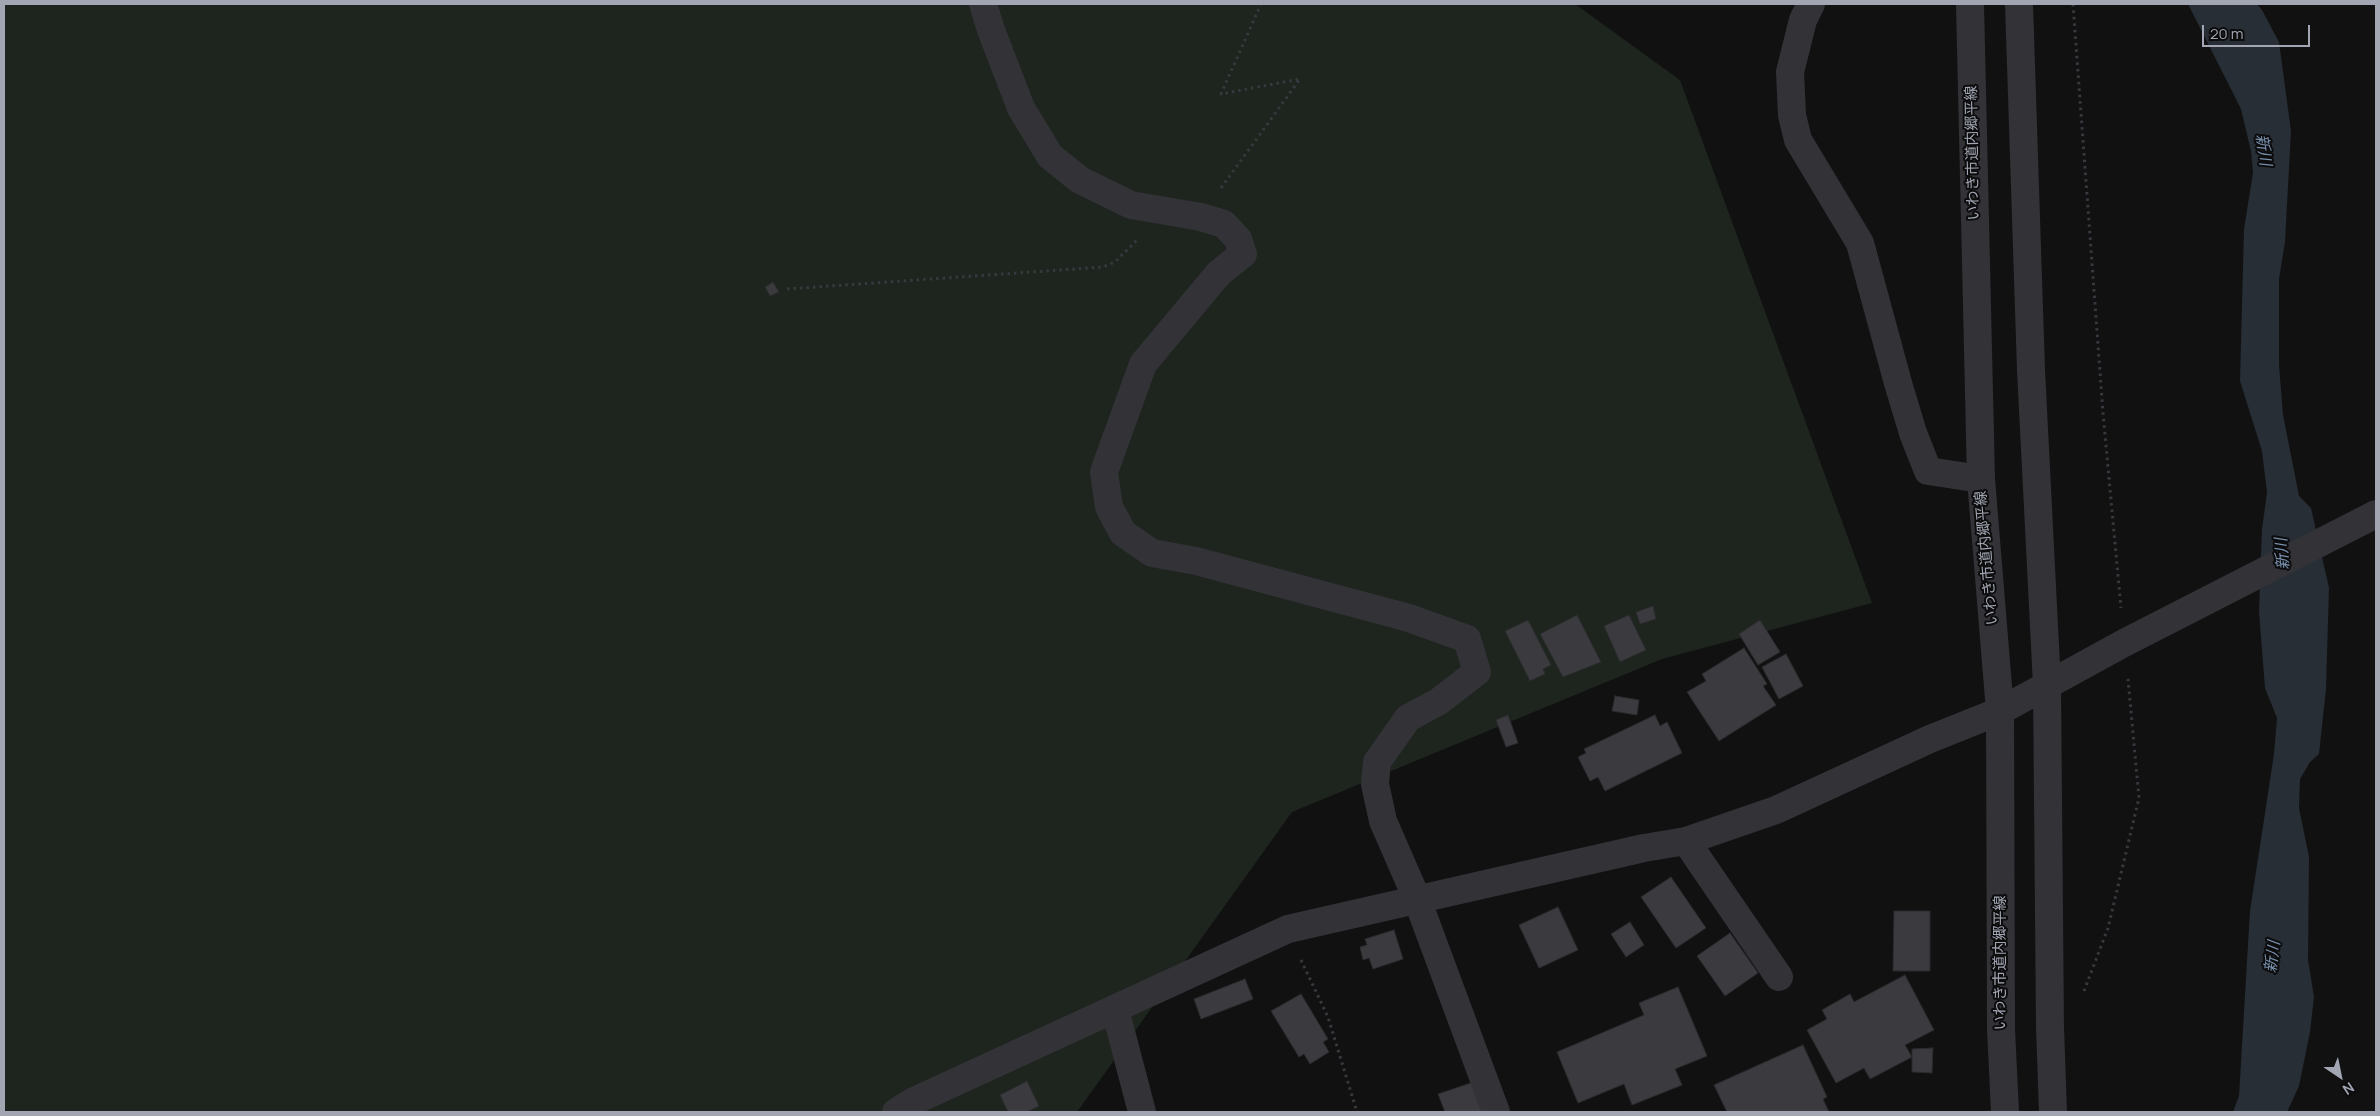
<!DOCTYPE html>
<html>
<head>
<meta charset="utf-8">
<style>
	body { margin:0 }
	#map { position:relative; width:2380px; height:1116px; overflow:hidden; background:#111112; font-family:Manrope,sans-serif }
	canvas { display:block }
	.frame { position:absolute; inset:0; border:5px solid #a2a6b3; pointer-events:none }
	.north { position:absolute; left:2315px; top:1051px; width:50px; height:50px; -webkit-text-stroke:4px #0c0c0d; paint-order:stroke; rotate:146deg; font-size:14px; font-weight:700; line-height:20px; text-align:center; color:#a2a6b3 }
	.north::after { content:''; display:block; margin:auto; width:18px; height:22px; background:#a2a6b3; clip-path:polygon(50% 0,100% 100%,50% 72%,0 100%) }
	.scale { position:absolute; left:2202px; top:25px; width:108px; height:22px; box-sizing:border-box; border:2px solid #a2a6b3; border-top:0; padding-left:6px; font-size:15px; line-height:18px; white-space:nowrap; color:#a2a6b3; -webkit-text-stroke:4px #0c0c0d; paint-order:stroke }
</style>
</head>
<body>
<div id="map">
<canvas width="2380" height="1116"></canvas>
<div class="frame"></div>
<div class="north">N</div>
<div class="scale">20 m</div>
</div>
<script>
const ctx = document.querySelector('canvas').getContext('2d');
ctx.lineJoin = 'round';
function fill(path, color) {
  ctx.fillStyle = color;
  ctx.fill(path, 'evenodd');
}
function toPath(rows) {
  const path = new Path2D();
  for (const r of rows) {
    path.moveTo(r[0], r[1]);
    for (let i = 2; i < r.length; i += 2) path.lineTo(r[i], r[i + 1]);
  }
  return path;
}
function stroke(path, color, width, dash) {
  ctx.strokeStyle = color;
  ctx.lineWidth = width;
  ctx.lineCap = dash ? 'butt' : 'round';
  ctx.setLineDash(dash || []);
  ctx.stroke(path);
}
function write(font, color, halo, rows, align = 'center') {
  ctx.font = font + ' Manrope,"Noto Sans JP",sans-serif';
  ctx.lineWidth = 4;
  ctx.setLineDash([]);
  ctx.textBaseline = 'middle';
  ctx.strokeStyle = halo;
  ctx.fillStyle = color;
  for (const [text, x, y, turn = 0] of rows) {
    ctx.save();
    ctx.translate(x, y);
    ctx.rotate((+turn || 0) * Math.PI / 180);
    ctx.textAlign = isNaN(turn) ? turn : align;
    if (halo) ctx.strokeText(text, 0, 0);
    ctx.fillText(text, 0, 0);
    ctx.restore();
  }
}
fill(toPath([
	[4,4,1575,4,1680,80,1872,603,1662,659,1292,812,1077,1112,4,1112]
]), '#1d251e');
fill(toPath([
	[2188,4,2257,4,2262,10,2279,42,2291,131,2285,242,2279,279,2279,365,2283,415,2299,496,2311,508,2329,588,2326,689,2319,754,2310,762,2300,779,2299,808,2309,857,2308,960,2314,997,2310,1032,2299,1086,2287,1112,2233,1112,2239,1096,2250,911,2274,754,2277,718,2265,688,2259,612,2262,529,2267,493,2262,451,2240,381,2244,229,2253,173,2251,151,2241,109]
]), '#272e35');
const building = toPath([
	[773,282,779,292,770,296,765,287,773,282],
	[1653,606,1656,619,1640,624,1636,612,1653,606],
	[1577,615,1601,662,1563,677,1540,634,1577,615],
	[1629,615,1646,650,1620,662,1604,626,1629,615],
	[1528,620,1551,665,1543,669,1545,674,1530,681,1505,631,1528,620],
	[1760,620,1780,652,1758,665,1739,634,1760,620],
	[1744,648,1767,684,1763,686,1776,705,1719,741,1687,692,1706,681,1702,674,1744,648],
	[1786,654,1803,686,1779,699,1762,667,1786,654],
	[1615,696,1639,700,1637,715,1612,711,1615,696],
	[1508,715,1518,743,1506,747,1496,720,1508,715],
	[1655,715,1660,726,1667,722,1682,753,1605,791,1598,777,1590,781,1578,757,1586,753,1584,749,1655,715],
	[1671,877,1706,928,1676,948,1641,897,1671,877],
	[1558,907,1578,950,1539,968,1519,925,1558,907],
	[1894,911,1930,911,1930,971,1893,971,1894,911],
	[1630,922,1644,945,1626,957,1611,934,1630,922],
	[1394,930,1403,959,1373,969,1369,958,1363,960,1360,947,1367,945,1365,939,1394,930],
	[1730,933,1758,973,1725,996,1697,956,1730,933],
	[1905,975,1934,1030,1905,1045,1912,1057,1870,1079,1864,1068,1836,1083,1807,1030,1827,1019,1822,1010,1850,994,1854,1002,1905,975],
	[1245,979,1253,999,1201,1019,1194,999,1245,979],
	[1678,987,1707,1056,1675,1069,1682,1085,1632,1105,1624,1084,1578,1103,1557,1052,1644,1015,1639,1003,1678,987],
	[1301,994,1328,1039,1323,1042,1329,1052,1310,1064,1304,1054,1299,1057,1271,1011,1301,994],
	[1803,1045,1827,1097,1823,1099,1829,1112,1727,1112,1714,1085,1803,1045],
	[1933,1048,1932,1073,1912,1072,1912,1049,1933,1048],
	[1027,1081,1039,1106,1027,1112,1008,1112,1000,1095,1027,1081],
	[1474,1082,1484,1112,1445,1112,1438,1094,1474,1082]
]);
fill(building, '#3b3b3f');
stroke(building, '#2b2b2e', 1);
stroke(toPath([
	[2073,4,2103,413,2121,608],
	[1221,188,1300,79,1221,94,1261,4],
	[787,289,1103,267,1115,262,1139,238],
	[1301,960,1328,1017,1357,1112],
	[2084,991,2108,928,2139,798,2128,679]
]), '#38393e', 3, [2.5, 4]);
stroke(toPath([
	[983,4,991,30,1021,108,1050,156,1080,180,1131,205,1201,217,1224,224,1238,239,1243,254,1219,273,1143,364,1104,472,1109,507,1123,533,1152,553,1196,561,1409,618,1467,639,1477,672,1438,702,1408,718,1377,762,1375,784,1383,821,1417,899,1496,1112],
	[1811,4,1803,20,1790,72,1792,115,1798,140,1860,243,1898,383,1913,433,1928,471,1981,479],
	[1686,841,1779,977],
	[1115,1009,1142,1112]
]), '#323237', 28);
stroke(toPath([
	[1970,4,1981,479,2000,711,2001,1029,2005,1112],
	[2019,4,2031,370,2047,685,2050,1027],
	[896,1112,912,1102,1288,929,1644,848,1686,841,1776,810,1930,739,2000,711,2124,643,2376,514]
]), '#323237', 28);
stroke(toPath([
	[2050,1027,2053,1112]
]), '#323237', 28);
write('15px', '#a2a6b3', '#0c0c0d', [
	["いわき市道内郷平線",1973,153,-91],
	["いわき市道内郷平線",1987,558,-95],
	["いわき市道内郷平線",2001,963,-90]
]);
write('italic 16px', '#7991ae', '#0c0c0d', [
	["新川",2263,150,82],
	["新川",2283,554,-95],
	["新川",2273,957,-83]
]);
</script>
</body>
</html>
